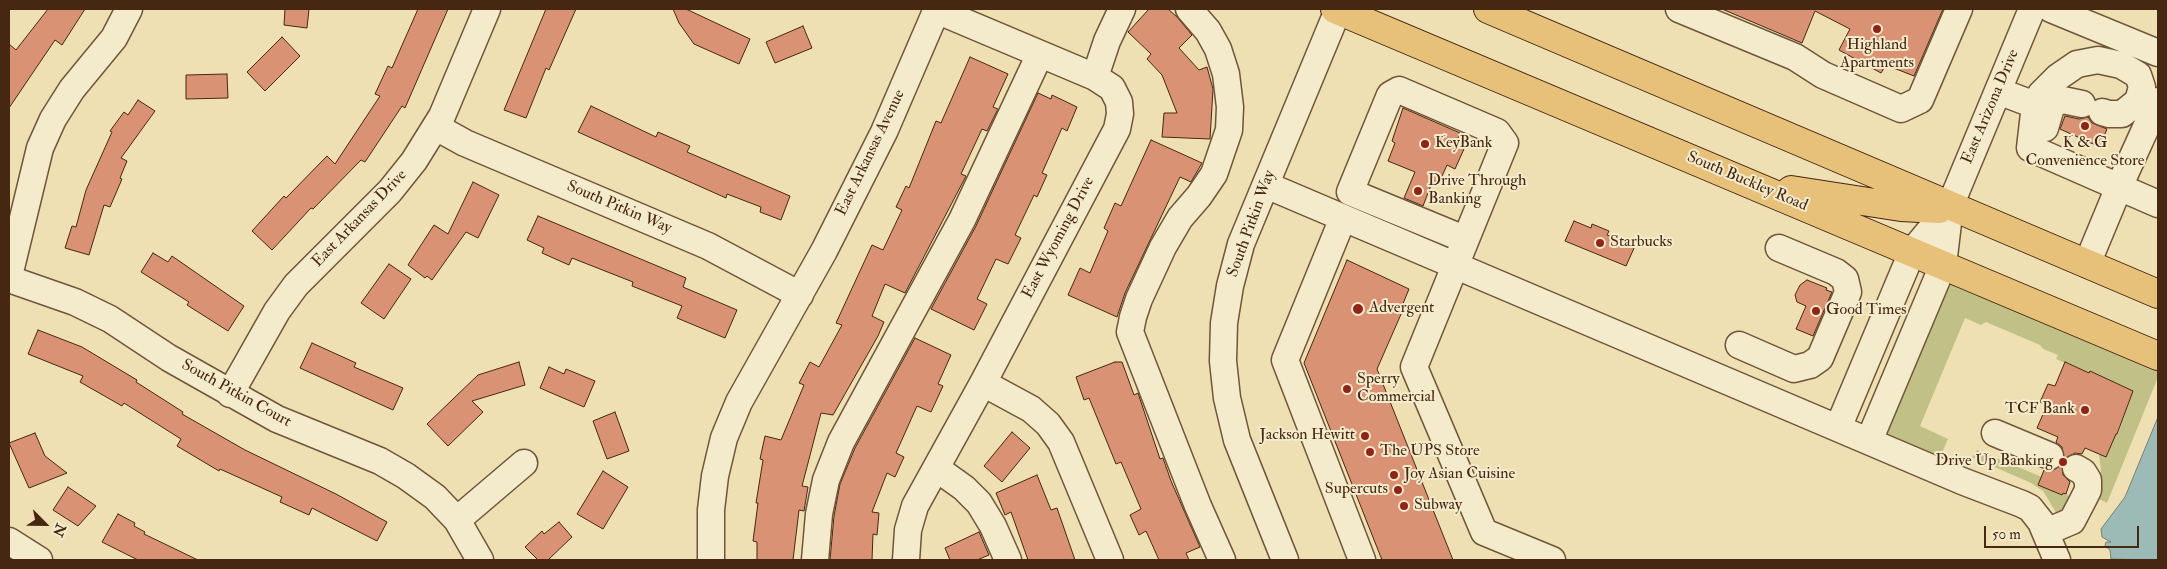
<!DOCTYPE html>
<html>
<head>
<meta charset="utf-8">
<style>
	body { margin:0 }
	#map { position:relative; width:2167px; height:569px; overflow:hidden; background:#eee0b2; font-family:"IM FELL Double Pica",serif }
	canvas { display:block }
	.frame { position:absolute; inset:0; border:10px solid #462711; pointer-events:none }
	.north { position:absolute; left:20px; top:499px; width:50px; height:50px; -webkit-text-stroke:4px #f4ebcd; paint-order:stroke; rotate:113deg; font-size:14px; font-weight:700; line-height:20px; text-align:center; color:#462711 }
	.north::after { content:''; display:block; margin:auto; width:18px; height:22px; background:#462711; clip-path:polygon(50% 0,100% 100%,50% 72%,0 100%) }
	.scale { position:absolute; left:1984px; top:526px; width:155px; height:22px; box-sizing:border-box; border:2px solid #462711; border-top:0; padding-left:6px; font-size:15px; line-height:18px; white-space:nowrap; color:#462711; -webkit-text-stroke:4px #f4ebcd; paint-order:stroke }
</style>
</head>
<body>
<div id="map">
<canvas width="2167" height="569"></canvas>
<div class="frame"></div>
<div class="north">N</div>
<div class="scale">50 m</div>
</div>
<script>
const ctx = document.querySelector('canvas').getContext('2d');
ctx.lineJoin = 'round';
function fill(path, color) {
  ctx.fillStyle = color;
  ctx.fill(path, 'evenodd');
}
function toPath(rows) {
  const path = new Path2D();
  for (const r of rows) {
    path.moveTo(r[0], r[1]);
    for (let i = 2; i < r.length; i += 2) path.lineTo(r[i], r[i + 1]);
  }
  return path;
}
function stroke(path, color, width, dash) {
  ctx.strokeStyle = color;
  ctx.lineWidth = width;
  ctx.lineCap = dash ? 'butt' : 'round';
  ctx.setLineDash(dash || []);
  ctx.stroke(path);
}
function write(font, color, halo, rows, align = 'center') {
  ctx.font = font + ' "IM FELL Double Pica",serif';
  ctx.lineWidth = 4;
  ctx.setLineDash([]);
  ctx.textBaseline = 'middle';
  ctx.strokeStyle = halo;
  ctx.fillStyle = color;
  for (const [text, x, y, turn = 0] of rows) {
    ctx.save();
    ctx.translate(x, y);
    ctx.rotate((+turn || 0) * Math.PI / 180);
    ctx.textAlign = isNaN(turn) ? turn : align;
    if (halo) ctx.strokeText(text, 0, 0);
    ctx.fillText(text, 0, 0);
    ctx.restore();
  }
}
fill(toPath([
	[1943,265,2158,356,2158,377,2107,503,2093,496,2101,471,2099,454,2106,457,2116,433,2118,434,2133,391,2090,371,2089,373,2056,359,2058,355,2043,349,2040,345,1986,322,1981,325,1965,318,1920,426,1948,439,1935,469,1869,441],
	[1977,450,2042,477,2039,485,2062,495,2063,493,2068,495,2071,497,2060,519,2043,491,2031,483,1972,457]
]), '#c0c087');
const water = toPath([
	[2158,417,2158,560,2111,559,2110,550,2105,546,2106,542,2111,542,2102,537,2101,529,2125,497,2158,417]
]);
fill(water, '#9dbbb6');
stroke(water, '#7a8074', 1);
const building = toPath([
	[48,9,85,9,62,45,55,40,9,108,9,44,16,50,48,9],
	[285,9,309,9,307,28,284,25,285,9],
	[418,9,448,9,405,108,402,106,365,162,361,160,313,209,311,208,272,250,252,231,284,196,286,198,327,156,335,164,380,96,375,94,388,66,392,68,418,9],
	[546,9,576,9,549,70,546,68,526,118,504,110,546,9],
	[673,9,686,9,750,39,739,64,694,44,679,23,673,9],
	[1149,9,1168,9,1177,17,1192,35,1179,48,1199,70,1207,67,1213,89,1210,139,1162,137,1164,113,1177,113,1162,75,1147,59,1151,54,1128,32,1149,9],
	[1722,9,1943,9,1914,76,1886,65,1881,73,1839,50,1850,29,1815,11,1802,43,1722,9],
	[803,26,812,48,775,63,766,42,803,26],
	[282,37,300,56,265,91,247,72,282,37],
	[970,57,1008,74,993,107,998,109,987,131,982,129,961,174,966,176,905,293,885,284,872,316,884,322,878,336,833,415,821,413,802,486,808,487,804,511,799,510,793,560,757,560,757,542,753,541,758,503,756,503,763,460,760,459,765,436,781,440,804,385,799,383,810,362,819,367,842,325,836,323,872,245,883,250,902,210,896,207,906,186,909,188,936,121,941,123,970,57],
	[227,74,228,98,186,99,186,75,227,74],
	[1038,93,1051,99,1052,95,1077,107,1067,131,1062,128,1042,173,1047,175,1037,197,1034,195,1015,235,1021,238,1008,264,996,259,977,299,987,304,974,330,931,309,976,226,1038,93],
	[138,100,155,111,121,158,127,161,120,178,122,179,110,207,104,205,89,255,65,248,72,226,76,227,86,190,112,132,110,131,124,112,128,115,138,100],
	[591,106,656,137,658,132,690,146,687,152,790,196,781,220,760,212,761,207,727,194,726,198,578,132,591,106],
	[1403,108,1460,133,1455,145,1464,149,1455,169,1447,165,1439,183,1433,180,1423,206,1404,198,1415,172,1388,161,1395,143,1392,141,1403,108],
	[2065,116,2079,119,2088,117,2092,123,2107,129,2100,147,2060,129,2065,116],
	[1151,140,1202,163,1191,182,1180,177,1125,293,1117,317,1068,295,1080,268,1090,273,1108,231,1104,228,1115,203,1121,206,1151,140],
	[473,182,499,195,478,238,466,232,432,280,427,276,425,278,408,265,434,225,448,234,473,182],
	[538,216,686,278,683,287,737,310,725,338,677,318,682,306,632,286,633,282,572,258,569,265,542,253,544,248,527,240,538,216],
	[1574,221,1591,228,1592,224,1609,231,1607,235,1635,246,1626,266,1565,241,1574,221],
	[153,253,168,262,172,256,244,306,228,331,187,305,189,302,141,272,153,253],
	[1347,260,1409,289,1400,311,1402,312,1377,369,1453,560,1382,560,1304,363,1347,260],
	[389,264,411,279,384,319,361,303,389,264],
	[1807,280,1827,288,1826,290,1832,292,1813,336,1796,329,1806,306,1797,302,1795,295,1800,285,1807,280],
	[38,330,82,347,137,380,136,382,183,412,182,414,245,450,336,494,387,522,377,541,312,508,309,515,280,502,282,497,220,469,219,471,177,446,181,439,124,403,122,406,80,382,83,376,28,354,38,330],
	[915,338,951,355,938,384,943,386,931,412,917,406,896,453,904,457,895,477,887,473,872,512,879,513,877,535,873,534,872,560,830,560,834,516,840,484,855,448,915,338],
	[312,343,356,363,354,367,403,388,393,410,300,368,312,343],
	[519,362,525,385,472,401,483,412,448,446,427,424,478,375,519,362],
	[1115,362,1122,362,1134,395,1138,393,1160,459,1163,458,1171,481,1200,547,1186,553,1189,560,1159,560,1146,531,1139,535,1130,515,1141,509,1121,462,1116,464,1089,398,1084,400,1076,377,1115,362],
	[2065,362,2089,373,2090,371,2133,391,2117,434,2116,434,2106,457,2085,448,2082,454,2075,453,2064,459,2062,447,2056,442,2058,437,2037,428,2047,405,2040,402,2048,384,2055,386,2065,362],
	[549,367,564,374,566,369,595,381,584,407,540,388,549,367],
	[615,412,629,451,607,459,593,421,615,412],
	[1012,432,1030,448,1002,482,984,466,1012,432],
	[35,433,45,456,67,473,29,488,9,443,35,433],
	[2062,464,2063,475,2070,482,2066,494,2063,493,2062,495,2038,485,2044,470,2052,471,2062,464],
	[603,471,628,487,603,529,577,514,603,471],
	[1037,475,1051,510,1057,508,1075,560,1028,560,1011,512,1005,515,996,493,1037,475],
	[68,487,96,506,78,526,53,510,68,487],
	[118,514,135,523,134,526,145,532,144,534,198,560,138,560,102,542,118,514],
	[559,522,572,537,548,560,538,560,525,547,542,531,544,534,559,522],
	[979,532,989,555,977,560,950,560,945,548,979,532]
]);
fill(building, '#d99374');
stroke(building, '#462711', 1);
const minor = toPath([
	[1189,9,1208,31,1218,49,1226,74,1230,107,1229,130,1214,174,1199,196,1180,218,1163,247,1139,299,1133,317,1130,332,1198,506,1222,560],
	[1679,9,1795,57,1823,75,1901,109,1920,100,1959,9],
	[2051,9,2158,53],
	[1095,77,1107,41,1122,9],
	[1998,91,2035,105,2030,148,2119,187,2158,101],
	[2035,105,2041,94,2058,77,2077,64,2098,60,2121,65,2138,75,2142,87,2138,101,2122,114,2109,114,2102,112],
	[436,127,465,143,708,246,800,295],
	[2045,128,2052,104,2063,100,2082,104],
	[1266,185,1962,481,2022,504,2030,508,2041,522,2057,560],
	[1343,218,1285,360,1362,560],
	[1464,239,1350,192,1390,95,1399,90,1497,132,1505,143,1414,367,1484,532,1552,560],
	[2087,264,2119,187,2158,204],
	[9,276,40,148,53,119,72,89,114,38,129,9],
	[9,279,75,302,110,319,169,358,277,419,380,461,406,476,435,497,457,520,480,560],
	[1739,345,1794,369,1810,365,1820,358,1848,292,1845,279,1836,272,1779,248],
	[983,383,1031,409,1048,424,1061,442,1110,560],
	[230,394,277,311,296,285,390,191,414,161,442,116,487,9],
	[1838,428,1912,252,1950,206,2032,9],
	[1995,433,2050,456],
	[1869,441,1943,265,1950,206],
	[936,468,964,488,979,503,993,526,1008,560],
	[457,520,524,463],
	[2046,532,2072,521,2083,500,2088,490,2088,480,2083,472,2076,468],
	[9,541,39,560],
	[711,560,711,510,715,476,724,438,739,402,824,251,884,132,937,9],
	[815,560,819,514,826,480,841,442,962,220,1040,54],
	[906,560,908,530,915,506,983,383,1117,129,1120,114,1119,102,1112,88,1095,77,936,10],
	[1285,560,1237,440,1227,398,1223,361,1224,323,1230,286,1241,244,1338,10]
]);
const major = toPath([
	[1335,9,2158,356],
	[1488,9,2158,294],
	[1791,190,1901,207,1939,209]
]);
stroke(minor, '#705539', 29);
stroke(major, '#462711', 30);
stroke(minor, '#f4ebcd', 26);
stroke(major, '#e7c079', 28);
for (const [x, y, r, color] of [
	[1877,29,5,"#8f2418"],
	[2085,126,5,"#8f2418"],
	[1425,144,5,"#8f2418"],
	[1418,191,5,"#8f2418"],
	[1600,243,5,"#8f2418"],
	[1358,309,6,"#8f2418"],
	[1816,311,5,"#8f2418"],
	[1347,389,5,"#8f2418"],
	[2085,410,5,"#8f2418"],
	[1365,436,5,"#8f2418"],
	[1370,452,5,"#8f2418"],
	[2063,462,5,"#8f2418"],
	[1394,475,5,"#8f2418"],
	[1398,490,5,"#8f2418"],
	[1404,506,5,"#8f2418"]
]) {
  const dot = new Path2D();
  dot.arc(x, y, r, 0, 2 * Math.PI);
  ctx.fillStyle = color;
  ctx.fill(dot);
  stroke(dot, '#f4ebcd', 2);
}
write('16px', '#462711', '#f4ebcd', [
	["Highland",1877,46,"center"],
	["Apartments",1877,64,"center"],
	["KeyBank",1435,144],
	["K & G",2085,144,"center"],
	["Convenience Store",2085,162,"center"],
	["Drive Through",1428,182],
	["Banking",1428,200],
	["Starbucks",1610,243],
	["Advergent",1369,309],
	["Good Times",1826,311],
	["Sperry",1357,380],
	["Commercial",1357,398],
	["TCF Bank",2075,410,"right"],
	["Jackson Hewitt",1355,436,"right"],
	["The UPS Store",1380,452],
	["Drive Up Banking",2053,462,"right"],
	["Joy Asian Cuisine",1404,475],
	["Supercuts",1388,490,"right"],
	["Subway",1414,506]
], 'left');
write('16px', '#462711', '#f4ebcd', [
	["East Arizona Drive",1991,107,-67],
	["East Arkansas Avenue",871,153,-64],
	["South Buckley Road",1747,182,23],
	["South Pitkin Way",619,208,23],
	["East Arkansas Drive",360,219,-46],
	["South Pitkin Way",1252,224,-70],
	["East Wyoming Drive",1059,238,-62],
	["South Pitkin Court",236,394,29]
]);
</script>
</body>
</html>
